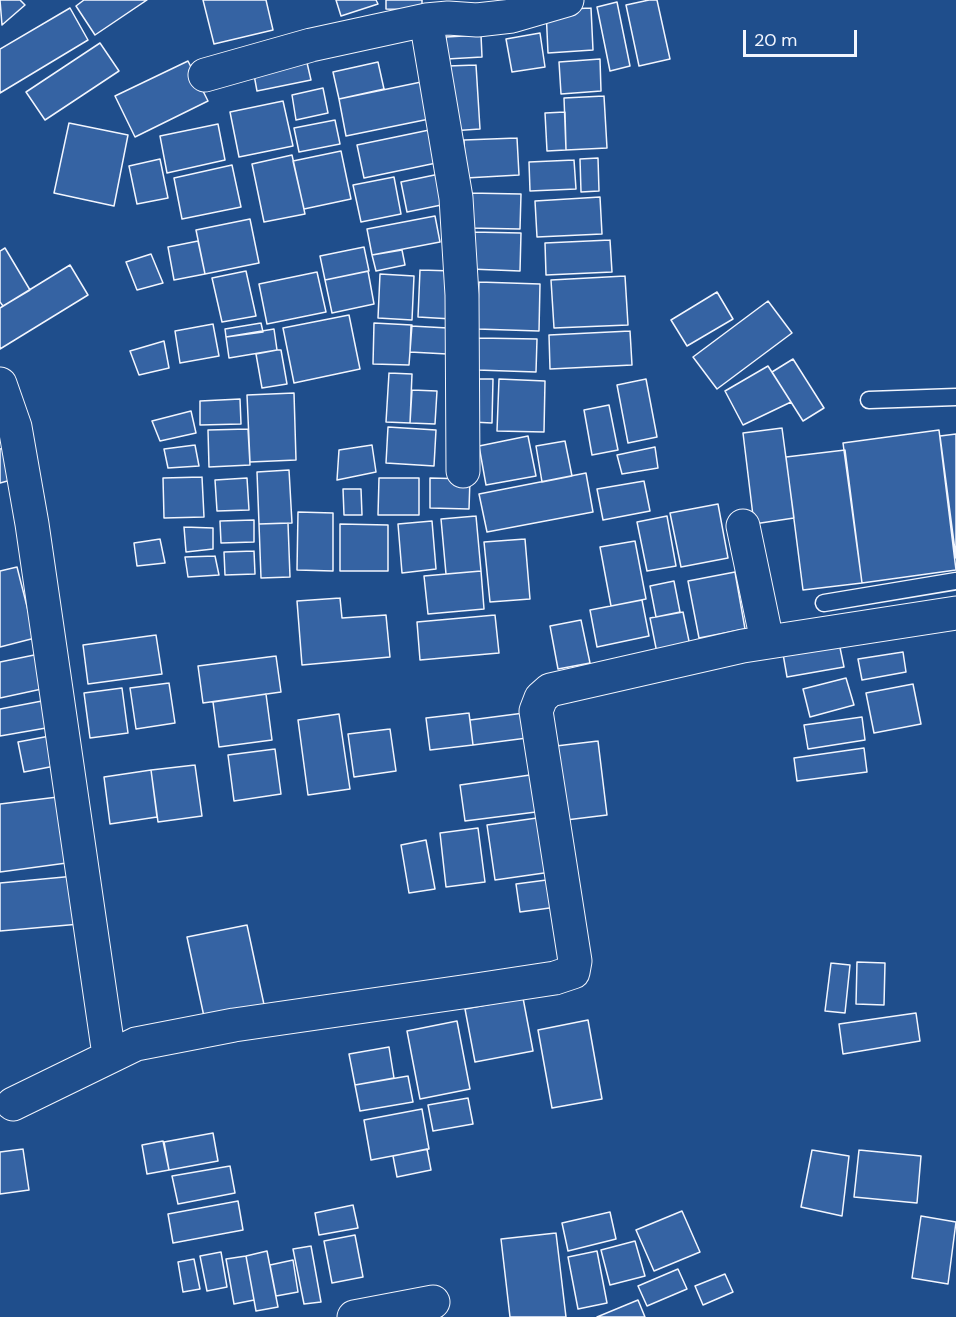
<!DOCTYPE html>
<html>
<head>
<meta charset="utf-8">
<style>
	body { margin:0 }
	#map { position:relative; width:956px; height:1317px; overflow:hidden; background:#1f4e8c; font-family:"DM Sans",sans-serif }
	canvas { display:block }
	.scale { position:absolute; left:743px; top:30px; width:114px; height:27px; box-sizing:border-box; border:3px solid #f2f6ff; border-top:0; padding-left:8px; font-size:18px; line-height:21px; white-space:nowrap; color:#f2f6ff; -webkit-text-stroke:4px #1f4e8c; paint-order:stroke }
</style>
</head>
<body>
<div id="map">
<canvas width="956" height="1317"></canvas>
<div class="scale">20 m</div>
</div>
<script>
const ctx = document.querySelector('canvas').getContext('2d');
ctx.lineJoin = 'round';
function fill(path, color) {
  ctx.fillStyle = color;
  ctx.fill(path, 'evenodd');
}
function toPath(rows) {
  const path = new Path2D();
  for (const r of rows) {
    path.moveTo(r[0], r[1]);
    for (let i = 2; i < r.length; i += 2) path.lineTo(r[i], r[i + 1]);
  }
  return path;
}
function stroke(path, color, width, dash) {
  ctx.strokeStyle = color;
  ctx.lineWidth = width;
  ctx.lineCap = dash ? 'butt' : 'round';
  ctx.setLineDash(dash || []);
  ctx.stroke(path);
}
const building = toPath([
	[0,0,20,0,25,5,2,25,0,0],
	[84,0,147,0,95,35,76,6,84,0],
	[203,0,266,0,273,30,214,44,203,0],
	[336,0,376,0,378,4,341,16,336,0],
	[386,0,422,0,422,10,386,9,386,0],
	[649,0,657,0,670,59,639,66,626,5,649,0],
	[617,2,630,66,610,71,597,7,617,2],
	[70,8,88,40,0,93,0,49,70,8],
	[591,8,593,50,548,53,546,10,591,8],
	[540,33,545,67,512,72,506,39,540,33],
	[481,35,482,57,447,59,446,37,481,35],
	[100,43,119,71,45,120,26,92,100,43],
	[305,54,311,80,257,91,252,64,305,54],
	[600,59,601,91,561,94,559,62,600,59],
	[188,61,208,101,135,137,115,96,188,61],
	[378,62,384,89,339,99,333,72,378,62],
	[476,65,480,129,451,131,448,66,476,65],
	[426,81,434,118,346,136,339,99,426,81],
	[323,88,328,113,296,120,292,95,323,88],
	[604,96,607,148,566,150,564,98,604,96],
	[283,101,293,146,239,157,230,112,283,101],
	[565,112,566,150,547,151,545,113,565,112],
	[335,120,340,144,299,152,294,128,335,120],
	[69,123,128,135,114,206,54,193,69,123],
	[218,124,225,160,167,173,160,136,218,124],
	[434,129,441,162,364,178,357,145,434,129],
	[517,138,519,175,466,178,464,140,517,138],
	[341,151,351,199,304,209,293,161,341,151],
	[292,155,305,214,264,222,252,164,292,155],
	[598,158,599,191,581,192,580,159,598,158],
	[160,159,168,198,137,204,129,166,160,159],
	[574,160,576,189,530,191,529,162,574,160],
	[232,165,241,207,182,219,174,178,232,165],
	[444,173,451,203,407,212,401,182,444,173],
	[394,177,401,214,361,222,353,185,394,177],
	[469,193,521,194,520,229,468,228,469,193],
	[600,197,602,234,537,237,535,201,600,197],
	[435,216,440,242,372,255,367,229,435,216],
	[250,219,259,263,205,274,196,230,250,219],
	[472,232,521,233,520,271,470,269,472,232],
	[610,240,612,272,546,275,545,243,610,240],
	[198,241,205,274,174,280,168,247,198,241],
	[364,247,369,271,325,280,320,256,364,247],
	[5,248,30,290,3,306,0,302,0,251,5,248],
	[402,250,405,265,376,271,372,255,402,250],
	[151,254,163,283,137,290,126,262,151,254],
	[70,265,88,295,0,349,0,308,70,265],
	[420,270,454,271,452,319,418,317,420,270],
	[246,271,256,316,222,322,212,278,246,271],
	[368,271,374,304,332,313,325,280,368,271],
	[317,272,326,312,267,324,259,284,317,272],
	[380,274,414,276,412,320,378,318,380,274],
	[625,276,628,325,554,328,551,280,625,276],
	[479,282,540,284,539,331,477,329,479,282],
	[717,292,733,319,687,346,671,320,717,292],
	[768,301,792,333,717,389,693,357,768,301],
	[349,315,360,369,294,383,283,328,349,315],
	[261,323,263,332,226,337,225,329,261,323],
	[374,323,412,325,409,365,373,364,374,323],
	[213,324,219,356,180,363,175,331,213,324],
	[411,326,448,328,447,354,410,352,411,326],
	[274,329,277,350,229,358,226,337,274,329],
	[630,331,632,365,550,369,549,335,630,331],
	[478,338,537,339,536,372,477,370,478,338],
	[164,341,169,368,139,375,130,351,164,341],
	[277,350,281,350,287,384,262,388,256,354,277,350],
	[793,359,824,408,803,421,772,372,793,359],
	[768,366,791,402,743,425,725,391,768,366],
	[389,373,412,374,410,423,386,422,389,373],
	[473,379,493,379,492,423,472,422,473,379],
	[499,379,545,381,544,432,497,431,499,379],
	[646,379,657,437,628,443,617,385,646,379],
	[412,390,437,391,435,424,410,423,412,390],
	[294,393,296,460,250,462,247,395,294,393],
	[240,399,241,424,200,425,200,401,240,399],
	[609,405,618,450,592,455,584,410,609,405],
	[191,411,196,433,160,441,152,421,191,411],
	[388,427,436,430,434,466,386,463,388,427],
	[782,428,794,518,754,524,743,433,782,428],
	[248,429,250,465,209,467,208,430,248,429],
	[939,430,956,570,862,583,843,443,939,430],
	[956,434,956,558,940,436,956,434],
	[528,436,536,476,486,485,479,446,528,436],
	[565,441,572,476,542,482,536,446,565,441],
	[195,445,199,466,168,468,164,449,195,445],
	[372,445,376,472,337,480,339,450,372,445],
	[655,447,658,468,622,474,617,455,655,447],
	[4,448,11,480,0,483,0,449,4,448],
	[845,450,862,583,803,590,786,457,845,450],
	[289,470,292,523,259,524,257,472,289,470],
	[586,473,593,512,487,532,479,494,586,473],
	[202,477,204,517,164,518,163,478,202,477],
	[247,478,249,510,217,511,215,480,247,478],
	[379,478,419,478,419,515,378,515,379,478],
	[430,478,470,479,469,509,430,508,430,478],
	[644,481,650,511,603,520,597,489,644,481],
	[343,489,361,489,362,515,344,515,343,489],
	[718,504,728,558,681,567,670,513,718,504],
	[298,512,333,513,333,571,297,570,298,512],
	[476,516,481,571,446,574,441,519,476,516],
	[667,516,676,566,647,571,637,522,667,516],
	[254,520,254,542,221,543,220,521,254,520],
	[432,521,436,569,402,573,398,524,432,521],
	[288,523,290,577,261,578,259,524,288,523],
	[340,524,388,525,388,571,340,571,340,524],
	[184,527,213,528,213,549,186,552,184,527],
	[160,539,165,563,137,566,134,543,160,539],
	[525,539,530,599,490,602,484,542,525,539],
	[635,541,646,599,611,606,600,547,635,541],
	[254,551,255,574,225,575,224,552,254,551],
	[215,556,219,575,188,577,185,557,215,556],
	[17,567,35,638,0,647,0,571,17,567],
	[481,571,484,609,428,614,424,576,481,571],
	[735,572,745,629,699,638,688,581,735,572],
	[674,581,680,612,656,617,650,586,674,581],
	[340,598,342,618,386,615,390,657,302,665,297,601,340,598],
	[642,600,649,636,597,647,590,610,642,600],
	[683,612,690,646,657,653,650,618,683,612],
	[495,615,499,653,420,660,417,622,495,615],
	[581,620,590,663,558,669,550,626,581,620],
	[156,635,162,674,88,684,83,645,156,635],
	[838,638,844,667,787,677,782,648,838,638],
	[903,652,906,672,862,680,858,659,903,652],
	[44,653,51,687,0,698,0,662,44,653],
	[276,656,281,692,203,703,198,666,276,656],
	[846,678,854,705,810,717,803,689,846,678],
	[169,683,175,723,136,729,130,688,169,683],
	[913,684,921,724,874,733,866,693,913,684],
	[122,688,128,733,90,738,84,693,122,688],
	[266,694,272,740,219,747,213,702,266,694],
	[42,701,46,728,0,736,0,709,42,701],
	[469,713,473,745,430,750,426,718,469,713],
	[524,713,527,738,473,745,470,720,524,713],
	[339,714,350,789,308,795,298,720,339,714],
	[862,717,865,740,808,749,804,725,862,717],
	[390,729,396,771,354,777,348,734,390,729],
	[55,735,60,765,24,772,18,742,55,735],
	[598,741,607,815,566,820,556,746,598,741],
	[864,748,867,772,797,781,794,758,864,748],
	[275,749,281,794,234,801,228,755,275,749],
	[195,765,202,816,158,822,151,770,195,765],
	[151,770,157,817,110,824,104,777,151,770],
	[530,775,536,812,465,821,460,785,530,775],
	[66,796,74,862,0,872,0,804,66,796],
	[544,817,551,872,495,880,487,825,544,817],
	[478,828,485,882,446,887,440,833,478,828],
	[426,840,435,889,409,893,401,845,426,840],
	[75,876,80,924,0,931,0,883,75,876],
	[554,879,557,907,520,912,516,884,554,879],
	[247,925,266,1014,206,1026,187,937,247,925],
	[857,962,885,963,884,1005,856,1004,857,962],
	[831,963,850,965,845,1013,825,1011,831,963],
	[523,998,533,1051,475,1062,465,1009,523,998],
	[916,1013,920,1041,843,1054,839,1024,916,1013],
	[588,1020,602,1099,552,1108,538,1030,588,1020],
	[457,1021,470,1089,420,1099,407,1031,457,1021],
	[389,1047,394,1078,355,1085,349,1054,389,1047],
	[408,1076,413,1102,360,1111,355,1085,408,1076],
	[468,1098,473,1124,433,1131,428,1105,468,1098],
	[422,1109,429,1149,371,1160,364,1120,422,1109],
	[213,1133,218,1161,169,1170,164,1142,213,1133],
	[163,1141,169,1170,147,1174,142,1145,163,1141],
	[23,1149,29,1190,0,1194,0,1152,23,1149],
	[427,1149,431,1170,397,1177,393,1156,427,1149],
	[812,1150,849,1156,842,1216,801,1207,812,1150],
	[859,1150,921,1156,917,1203,854,1197,859,1150],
	[230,1166,235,1193,178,1204,172,1176,230,1166],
	[238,1201,243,1230,173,1243,168,1214,238,1201],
	[353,1205,358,1228,319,1235,315,1213,353,1205],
	[682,1211,700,1252,654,1271,636,1230,682,1211],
	[610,1212,616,1239,568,1251,562,1223,610,1212],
	[921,1216,956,1222,948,1284,912,1278,921,1216],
	[556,1233,566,1317,510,1317,501,1239,556,1233],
	[355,1235,363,1277,332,1283,324,1241,355,1235],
	[635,1241,645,1276,610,1285,601,1250,635,1241],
	[311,1246,321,1302,304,1304,293,1249,311,1246],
	[267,1251,278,1307,256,1311,246,1256,267,1251],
	[597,1251,607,1303,578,1309,568,1257,597,1251],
	[221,1252,227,1287,207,1291,200,1256,221,1252],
	[246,1256,254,1300,234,1304,226,1259,246,1256],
	[194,1259,200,1289,183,1292,178,1262,194,1259],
	[293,1260,298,1292,276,1296,270,1265,293,1260],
	[678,1269,687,1289,647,1306,638,1286,678,1269],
	[725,1274,733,1292,703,1305,695,1286,725,1274],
	[638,1300,645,1317,597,1317,638,1300]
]);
fill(building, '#3563a3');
stroke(building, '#f2f6ff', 1.5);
const lane = toPath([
	[869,400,956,397],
	[824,603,956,581]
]);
const street = toPath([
	[426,20,456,198,462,295,463,471],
	[205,75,311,45,426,20,448,18,477,20,512,16,567,0],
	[0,384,15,427,32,524,109,1055],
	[743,526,767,641],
	[13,1104,136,1044,234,1025,476,990,555,978,573,972,575,961,536,711,541,698,550,690,743,646,956,613],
	[354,1317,433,1302]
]);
stroke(lane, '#f2f6ff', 19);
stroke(street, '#f2f6ff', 35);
stroke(lane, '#1f4e8c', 16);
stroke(street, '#1f4e8c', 33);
</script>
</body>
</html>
